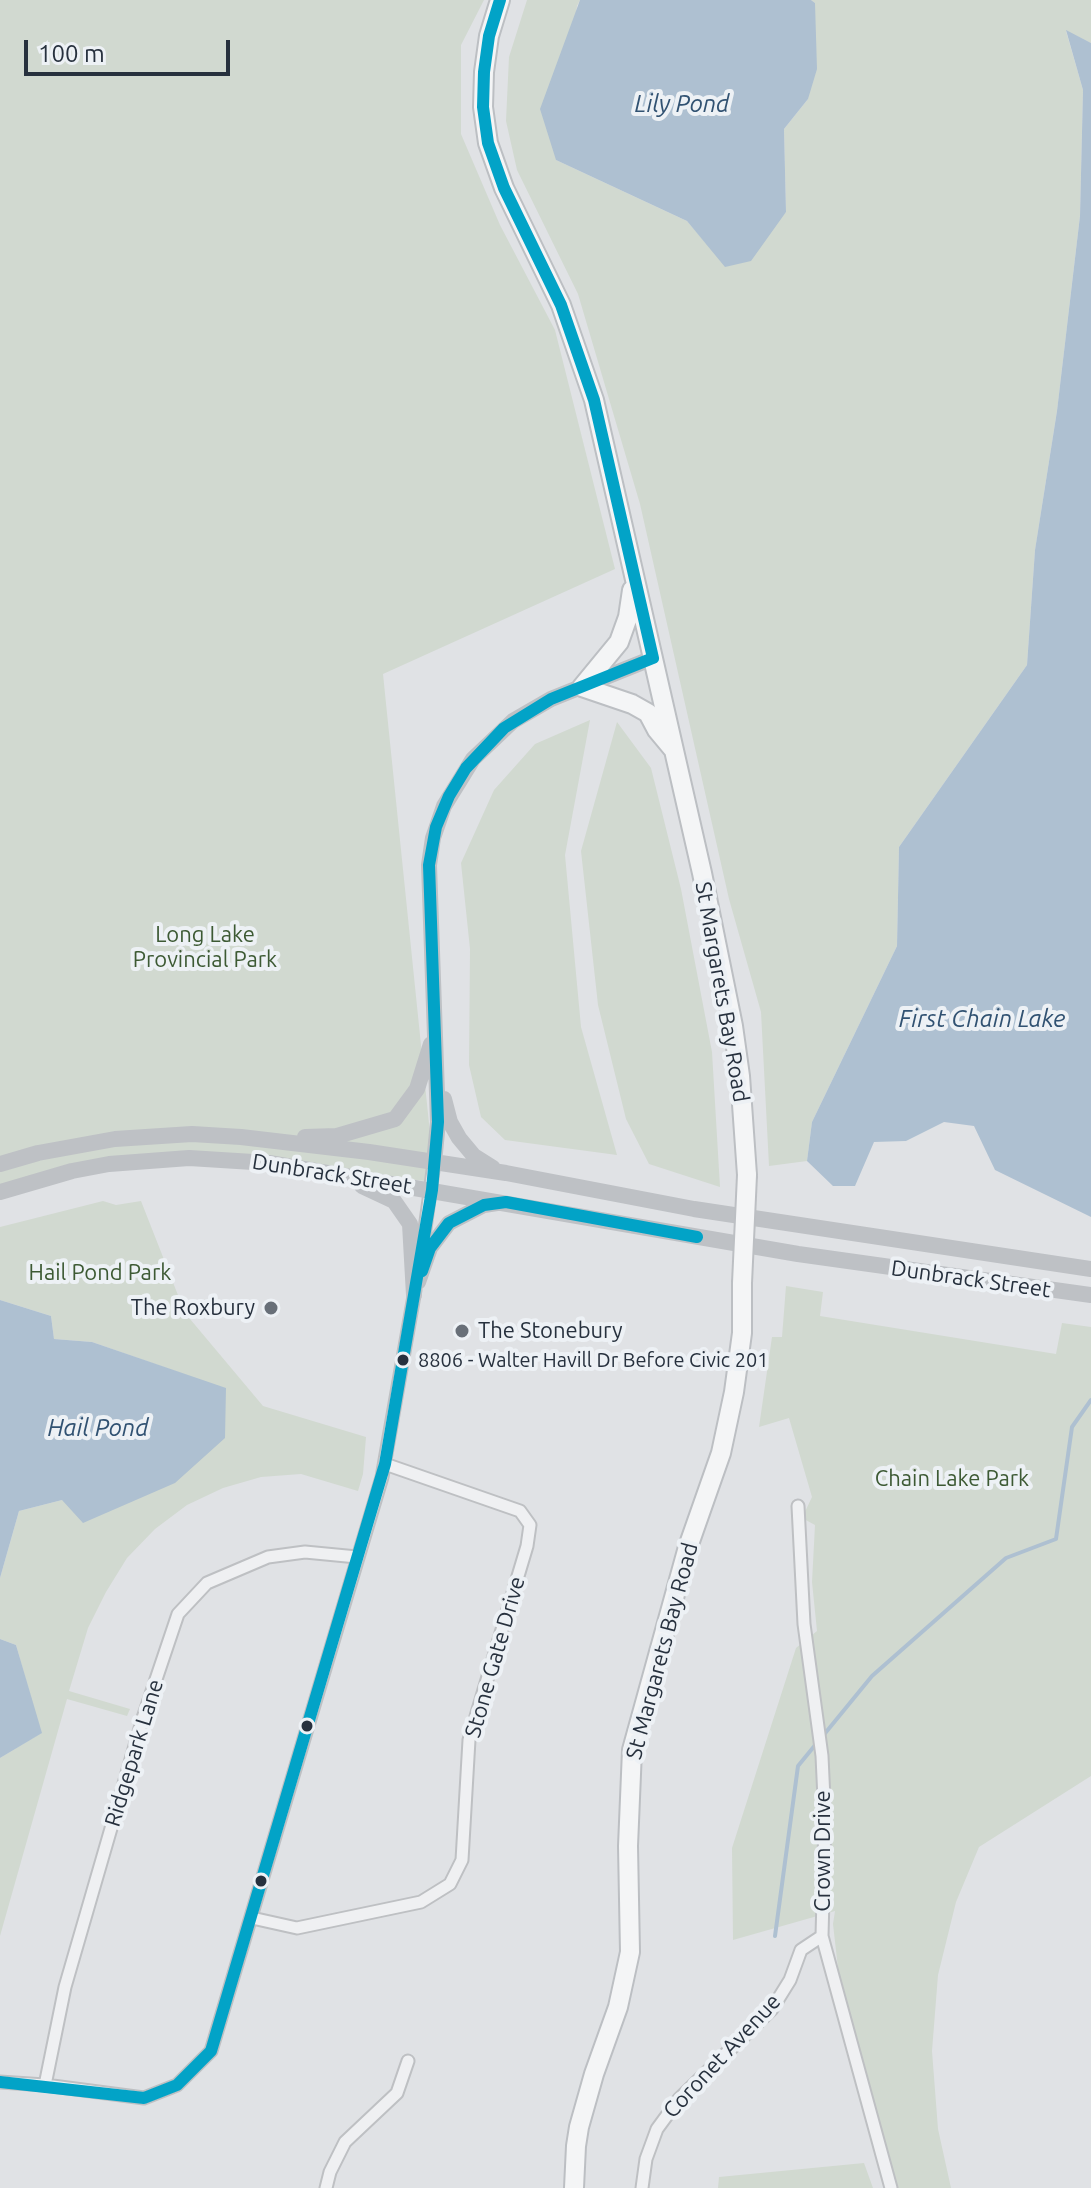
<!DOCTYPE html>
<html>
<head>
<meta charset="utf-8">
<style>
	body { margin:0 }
	#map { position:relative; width:1091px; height:2188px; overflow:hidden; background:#e0e2e5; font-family:Ubuntu,sans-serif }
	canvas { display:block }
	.scale { position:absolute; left:24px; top:40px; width:206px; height:36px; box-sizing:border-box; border:4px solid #27313e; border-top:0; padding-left:10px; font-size:24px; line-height:28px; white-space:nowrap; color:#27313e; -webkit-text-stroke:6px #edf1f5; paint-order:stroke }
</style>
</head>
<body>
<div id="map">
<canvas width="1091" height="2188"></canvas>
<div class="scale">100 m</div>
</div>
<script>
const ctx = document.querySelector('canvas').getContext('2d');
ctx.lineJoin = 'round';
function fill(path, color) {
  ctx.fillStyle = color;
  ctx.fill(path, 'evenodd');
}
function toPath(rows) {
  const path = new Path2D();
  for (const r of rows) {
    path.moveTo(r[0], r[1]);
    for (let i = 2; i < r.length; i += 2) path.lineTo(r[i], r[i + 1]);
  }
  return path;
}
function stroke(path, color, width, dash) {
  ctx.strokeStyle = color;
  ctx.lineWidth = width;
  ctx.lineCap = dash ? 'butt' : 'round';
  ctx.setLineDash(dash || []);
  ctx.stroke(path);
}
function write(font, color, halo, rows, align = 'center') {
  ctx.font = font + ' Ubuntu,sans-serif';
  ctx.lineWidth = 8;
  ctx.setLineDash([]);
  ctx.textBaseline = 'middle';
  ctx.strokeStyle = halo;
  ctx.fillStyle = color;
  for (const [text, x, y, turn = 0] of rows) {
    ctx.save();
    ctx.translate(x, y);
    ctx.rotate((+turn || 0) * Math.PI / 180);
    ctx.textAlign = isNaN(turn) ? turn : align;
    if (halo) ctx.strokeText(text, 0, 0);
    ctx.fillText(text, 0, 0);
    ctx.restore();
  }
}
fill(toPath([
	[0,0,484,0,461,45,461,134,500,225,555,330,615,569,383,674,435,1182,190,1155,0,1188],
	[527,0,580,0,577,6,556,160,687,221,726,266,786,212,784,129,808,99,815,3,811,0,1091,0,1091,43,1066,31,1083,90,1080,216,1057,411,1035,550,1027,665,899,847,897,946,812,1122,807,1161,769,1166,761,1012,729,899,640,504,578,294,517,170,506,121,509,57],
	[590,720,565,855,581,1027,617,1155,505,1140,481,1117,469,1065,470,949,461,863,494,790,535,744],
	[617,722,651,768,681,889,712,1052,720,1187,649,1164,626,1119,598,1005,581,851],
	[103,1201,116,1205,141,1201,185,1313,263,1406,366,1437,363,1474,358,1491,301,1474,261,1477,223,1488,187,1505,155,1529,127,1558,106,1592,88,1628,69,1691,130,1709,127,1716,67,1699,0,1936,0,1758,41,1733,16,1645,0,1639,0,1578,19,1511,62,1500,226,1389,92,1342,54,1339,51,1316,0,1300,0,1227],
	[786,1286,823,1292,820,1316,1056,1354,1062,1323,1091,1327,1091,1776,979,1847,956,1902,938,1975,932,2051,938,2129,951,2188,893,2188,881,2125,875,2126,847,2048,833,1924,835,1911,733,1940,732,1848,796,1648,817,1631,812,1582,815,1525,802,1518,812,1497,789,1418,759,1427,772,1337,782,1337],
	[864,2163,873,2188,718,2188,719,2177]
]), '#d1d9d0');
fill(toPath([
	[580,0,811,0,815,3,817,69,808,99,784,129,786,212,751,261,725,267,687,221,556,160,540,109],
	[1066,30,1091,43,1091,1217,995,1170,974,1126,944,1122,906,1141,874,1142,855,1186,833,1186,807,1161,812,1122,897,946,899,847,1027,665,1035,550,1057,411,1080,216,1083,90],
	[0,1300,51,1316,54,1339,92,1342,226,1388,225,1438,175,1483,83,1523,62,1500,19,1511,0,1578],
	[0,1639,16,1645,42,1733,0,1758]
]), '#aec0d1');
stroke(toPath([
	[822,1737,872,1676,1006,1558,1056,1539,1072,1427,1091,1400],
	[775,1936,798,1766,816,1744]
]), '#aec0d1', 4);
const street = toPath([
	[421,1258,434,1163],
	[798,1506,804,1624,822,1756,825,1821,822,1936,891,2188],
	[252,1918,297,1928,421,1902,450,1884,462,1860,469,1740,527,1546,530,1525,520,1511,385,1464],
	[0,2082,45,2085,144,2098,177,2085,211,2051,382,1477,415,1290],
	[45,2085,65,1987,143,1718,178,1614,207,1583,268,1557,305,1552,357,1557],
	[326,2188,330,2172,345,2142,397,2093,408,2061],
	[642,2188,646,2159,657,2129,679,2099,772,2009,790,1980,801,1950,822,1936]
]);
const primary = toPath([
	[500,0,489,36,484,72,483,107,488,143,504,188,561,305,594,400,702,873,733,1026,740,1076,747,1175],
	[632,590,628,617,619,642,582,687,632,704,648,713,657,730,672,748],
	[574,2188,576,2146,579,2127,594,2074,618,2007,630,1952,628,1846,632,1750,688,1547,721,1453,734,1392,742,1333,742,1283]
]);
stroke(street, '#bec0c3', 15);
stroke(primary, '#bcbfc3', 22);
stroke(street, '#eff0f2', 11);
stroke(toPath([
	[444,1099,450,1122,459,1138,474,1156,493,1168],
	[305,1137,337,1136,395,1119,417,1089,431,1044],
	[434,1163,438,1122,429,865,433,838,444,806,473,759,513,721,551,699,653,658],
	[0,1164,38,1153,115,1139,192,1134,241,1137,369,1152,506,1173,694,1209,1091,1269],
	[362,1186,394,1201,410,1224,414,1295],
	[0,1192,72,1171,109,1164,189,1158,269,1163,798,1254,1091,1295],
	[418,1282,430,1248,449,1223,484,1205,497,1203]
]), '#bec1c5', 16);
stroke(primary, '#f4f5f6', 18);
const primaryBridge = toPath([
	[742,1283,747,1175]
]);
stroke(primaryBridge, '#bcbfc3', 22, []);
stroke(primaryBridge, '#f4f5f6', 18);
stroke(toPath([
	[422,1271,430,1248,449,1223,484,1205,506,1202,697,1237],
	[0,2082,144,2098,177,2085,211,2051,385,1464,432,1190,438,1122,429,865,436,827,449,796,466,768,504,728,551,699,653,658,594,400,561,305,504,188,488,143,483,107,484,72,489,36,500,0]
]), '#02a3c7', 12);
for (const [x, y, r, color] of [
	[271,1308,8,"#686f78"],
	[462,1331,8,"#686f78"],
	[403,1360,7,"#27313e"],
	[307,1726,7,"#27313e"],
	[261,1881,7,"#27313e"]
]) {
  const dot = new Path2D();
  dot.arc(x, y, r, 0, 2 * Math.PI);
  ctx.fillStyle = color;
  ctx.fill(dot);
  stroke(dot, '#edf1f5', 3);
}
write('20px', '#27313e', '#edf1f5', [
	["8806 - Walter Havill Dr Before Civic 201",418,1360]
], 'left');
write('22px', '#3d5a34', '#edf1f5', [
	["Long Lake",205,935],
	["Provincial Park",205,960],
	["Hail Pond Park",100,1273],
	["Chain Lake Park",952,1479]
]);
write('22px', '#27313e', '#edf1f5', [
	["St Margarets Bay Road",722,992,80],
	["Dunbrack Street",332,1174,9],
	["Dunbrack Street",971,1279,8],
	["St Margarets Bay Road",662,1651,-75],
	["Stone Gate Drive",495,1657,-74],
	["Ridgepark Lane",134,1753,-73],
	["Crown Drive",823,1851,-90],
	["Coronet Avenue",722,2056,-47]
]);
write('22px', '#27313e', '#edf1f5', [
	["The Roxbury",255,1308],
	["The Stonebury",478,1331,"left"]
], 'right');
write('italic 24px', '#315272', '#edf1f5', [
	["Lily Pond",682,104],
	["First Chain Lake",982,1019],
	["Hail Pond",98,1428]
]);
</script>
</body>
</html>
